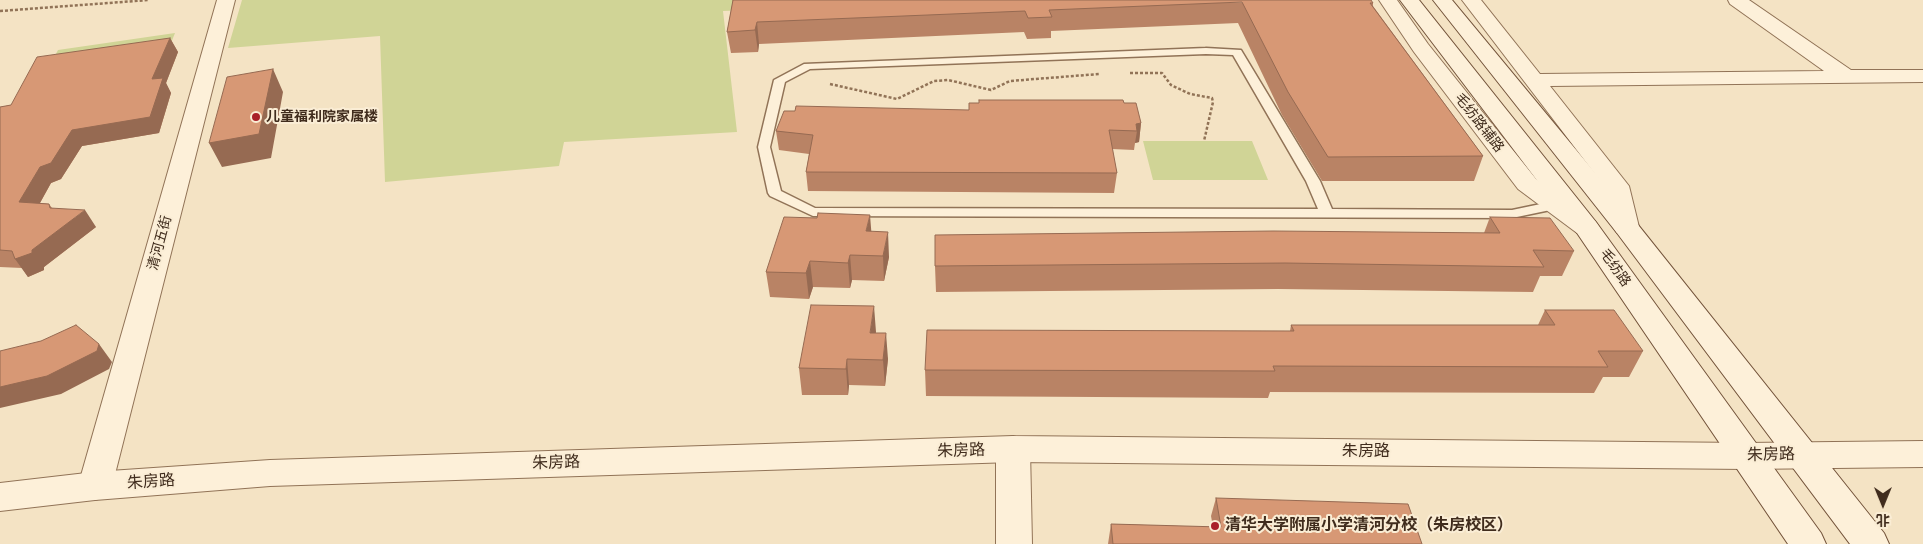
<!DOCTYPE html>
<html>
<head>
<meta charset="utf-8">
<style>
	body { margin:0 }
	#map { position:relative; width:1923px; height:544px; overflow:hidden; background:#f4e3c4; font-family:Bitter,"Noto Sans SC",serif }
	canvas { display:block }
	.north { position:absolute; left:1858px; top:479px; width:50px; height:50px; -webkit-text-stroke:4px #faedd5; paint-order:stroke; rotate:180deg; font-size:14px; font-weight:700; line-height:20px; text-align:center; color:#402c1d }
	.north::after { content:''; display:block; margin:auto; width:18px; height:22px; background:#402c1d; clip-path:polygon(50% 0,100% 100%,50% 72%,0 100%) }
</style>
</head>
<body>
<div id="map">
<canvas width="1923" height="544"></canvas>
<div class="north">北</div>
</div>
<script>
const ctx = document.querySelector('canvas').getContext('2d');
ctx.lineJoin = 'round';
function fill(path, color) {
  ctx.fillStyle = color;
  ctx.fill(path, 'evenodd');
}
function toPath(rows) {
  const path = new Path2D();
  for (const r of rows) {
    path.moveTo(r[0], r[1]);
    for (let i = 2; i < r.length; i += 2) path.lineTo(r[i], r[i + 1]);
  }
  return path;
}
function stroke(path, color, width, dash) {
  ctx.strokeStyle = color;
  ctx.lineWidth = width;
  ctx.lineCap = dash ? 'butt' : 'round';
  ctx.setLineDash(dash || []);
  ctx.stroke(path);
}
function write(font, color, halo, rows, align = 'center') {
  ctx.font = font + ' Bitter,"Noto Sans SC",serif';
  ctx.lineWidth = 4;
  ctx.setLineDash([]);
  ctx.textBaseline = 'middle';
  ctx.strokeStyle = halo;
  ctx.fillStyle = color;
  for (const [text, x, y, turn = 0] of rows) {
    ctx.save();
    ctx.translate(x, y);
    ctx.rotate((+turn || 0) * Math.PI / 180);
    ctx.textAlign = isNaN(turn) ? turn : align;
    if (halo) ctx.strokeText(text, 0, 0);
    ctx.fillText(text, 0, 0);
    ctx.restore();
  }
}
fill(toPath([
	[242,0,1022,0,723,11,737,132,564,142,559,166,385,182,380,36,228,48],
	[175,33,167,53,47,71,58,50],
	[1143,141,1252,141,1268,180,1153,180]
]), '#d0d496');
const service = toPath([
	[1206,48,1241,50,1320,181,1332,209,1512,210,1555,201,1562,205,1560,208,1512,218,813,216,770,196,768,193,758,147,774,80,804,64,1206,48],
	[1206,54,1233,55,1306,181,1318,209,815,208,781,191,770,147,785,82,810,69,1206,54]
]);
const minor = toPath([
	[217,0,235,0,112,486,107,496,95,500,83,496,78,486,217,0],
	[1379,0,1397,0,1428,44,1536,179,1595,221,1599,227,1595,233,1586,235,1577,233,1518,189,1414,52,1379,0],
	[1462,0,1481,0,1540,74,1824,71,1730,4,1728,0,1749,0,1851,70,1923,70,1923,82,1550,86,1629,186,1639,227,1635,233,1626,235,1617,233,1613,227,1605,187,1462,0],
	[1013,436,1025,440,1030,449,1032,544,996,544,996,449,1001,440,1013,436]
]);
const tertiary = toPath([
	[1013,436,1746,443,1923,441,1923,467,1746,469,1013,462,270,486,95,500,0,511,0,483,95,472,270,460,1013,436]
]);
const secondary = toPath([
	[1400,0,1419,0,1596,222,1821,533,1826,544,1788,544,1577,233,1400,0],
	[1433,0,1452,0,1635,221,1884,533,1889,544,1850,544,1617,233,1433,0]
]);
stroke(service, '#917357', 3);
stroke(minor, '#917357', 2);
stroke(tertiary, '#917357', 2);
stroke(secondary, '#73533a', 2);
stroke(toPath([
	[0,11,149,0],
	[1130,73,1162,73,1171,85,1190,94,1212,98,1213,102,1204,141],
	[830,84,897,99,934,81,948,80,991,90,1010,81,1099,74]
]), '#917357', 2.5, [3, 2]);
fill(service, '#fdf0d9');
fill(minor, '#fdf0d9');
fill(tertiary, '#fdf0d9');
fill(secondary, '#fdf0d9');
fill(toPath([
	[733,0,1373,3,1373,6,1483,156,1474,181,1322,181,1282,115,1238,23,1051,31,1051,38,1027,39,1024,32,759,44,758,52,731,53,727,32],
	[170,38,178,52,166,83,171,93,159,133,82,146,61,179,51,183,40,203,49,204,52,208,96,227,44,267,44,270,28,277,22,268,0,267,0,107,11,105],
	[1124,103,1141,123,1139,142,1135,143,1134,150,1112,149,1117,173,1114,193,808,191,806,172,809,154,779,150,776,131,795,111,969,110],
	[1490,217,1574,251,1562,276,1540,276,1533,292,1278,289,936,292,935,266,1484,233],
	[817,218,871,231,889,257,884,281,852,280,850,288,813,287,809,299,770,297,766,272],
	[1545,310,1643,351,1629,377,1603,377,1594,393,1270,392,1268,398,926,396,925,370,1290,331,1291,325,1538,325],
	[876,333,888,359,885,386,849,385,848,395,802,395,799,368],
	[1216,498,1422,544,1108,544,1111,524,1213,527,1211,516]
]), '#b98365');
fill(toPath([
	[757,22,759,44,758,52,755,30],
	[170,38,178,52,166,83,171,93,159,133,82,146,61,179,51,183,31,219,19,202,40,167,72,130,152,79],
	[273,69,283,92,271,158,222,167,209,143],
	[1141,123,1139,142,1135,143,1137,131,1136,124],
	[85,210,96,227,44,267,44,270,28,277,15,259,32,250],
	[870,215,872,240,868,256,866,231],
	[888,232,889,257,884,281,883,256],
	[850,255,852,280,850,288,848,263],
	[810,261,813,287,809,299,806,273],
	[874,306,876,332,872,359,870,333],
	[886,333,888,359,885,386,883,360],
	[99,344,112,362,109,369,61,394,0,408,0,387],
	[847,359,849,385,848,395,846,369]
]), '#966a52');
const building = toPath([
	[733,0,1371,0,1373,3,1370,3,1483,156,1328,157,1288,92,1242,2,1049,10,1052,17,1028,18,1025,11,757,22,755,30,727,32,733,0],
	[170,38,152,79,163,78,150,117,72,130,51,163,40,167,19,202,49,204,50,208,85,210,32,250,32,253,15,259,12,251,0,250,0,107,11,105,37,57,170,38],
	[273,69,259,134,209,143,227,77,273,69],
	[979,100,1123,100,1124,103,1136,103,1141,123,1136,124,1137,131,1109,130,1117,173,806,172,813,135,776,131,784,111,795,111,796,106,969,110,969,103,979,103,979,100],
	[818,213,870,215,866,231,888,232,883,256,850,255,848,263,810,261,806,273,766,272,784,217,817,218,818,213],
	[1490,217,1550,218,1574,251,1533,250,1544,267,1285,263,935,266,935,235,1273,231,1500,233,1490,217],
	[811,305,874,306,870,333,886,333,883,360,847,359,846,369,799,368,811,305],
	[1545,310,1614,310,1643,351,1598,351,1608,367,1273,366,1275,371,925,370,927,330,1294,331,1291,325,1555,325,1545,310],
	[76,325,99,344,97,351,47,376,0,387,0,351,41,341,76,325],
	[1216,498,1408,504,1422,544,1113,544,1111,524,1221,527,1216,498]
]);
fill(building, '#d79875');
stroke(building, '#966a52', 1);
for (const [x, y, r, color] of [
	[256,117,5,"#a91f28"],
	[1215,526,5,"#a91f28"]
]) {
  const dot = new Path2D();
  dot.arc(x, y, r, 0, 2 * Math.PI);
  ctx.fillStyle = color;
  ctx.fill(dot);
  stroke(dot, '#faedd5', 2);
}
write('bold 14px', '#402c1d', '#faedd5', [
	["儿童福利院家属楼",266,117]
], 'left');
write('14px', '#402c1d', '#faedd5', [
	["毛纺路辅路",1479,123,52],
	["清河五街",160,243,-75],
	["毛纺路",1615,268,55]
]);
write('16px', '#402c1d', '#faedd5', [
	["朱房路",961,451,-2],
	["朱房路",1366,452],
	["朱房路",1771,455,-1],
	["朱房路",556,463,-2],
	["朱房路",151,482,-4]
]);
write('bold 16px', '#402c1d', '#faedd5', [
	["清华大学附属小学清河分校（朱房校区）",1225,526]
], 'left');
</script>
</body>
</html>
